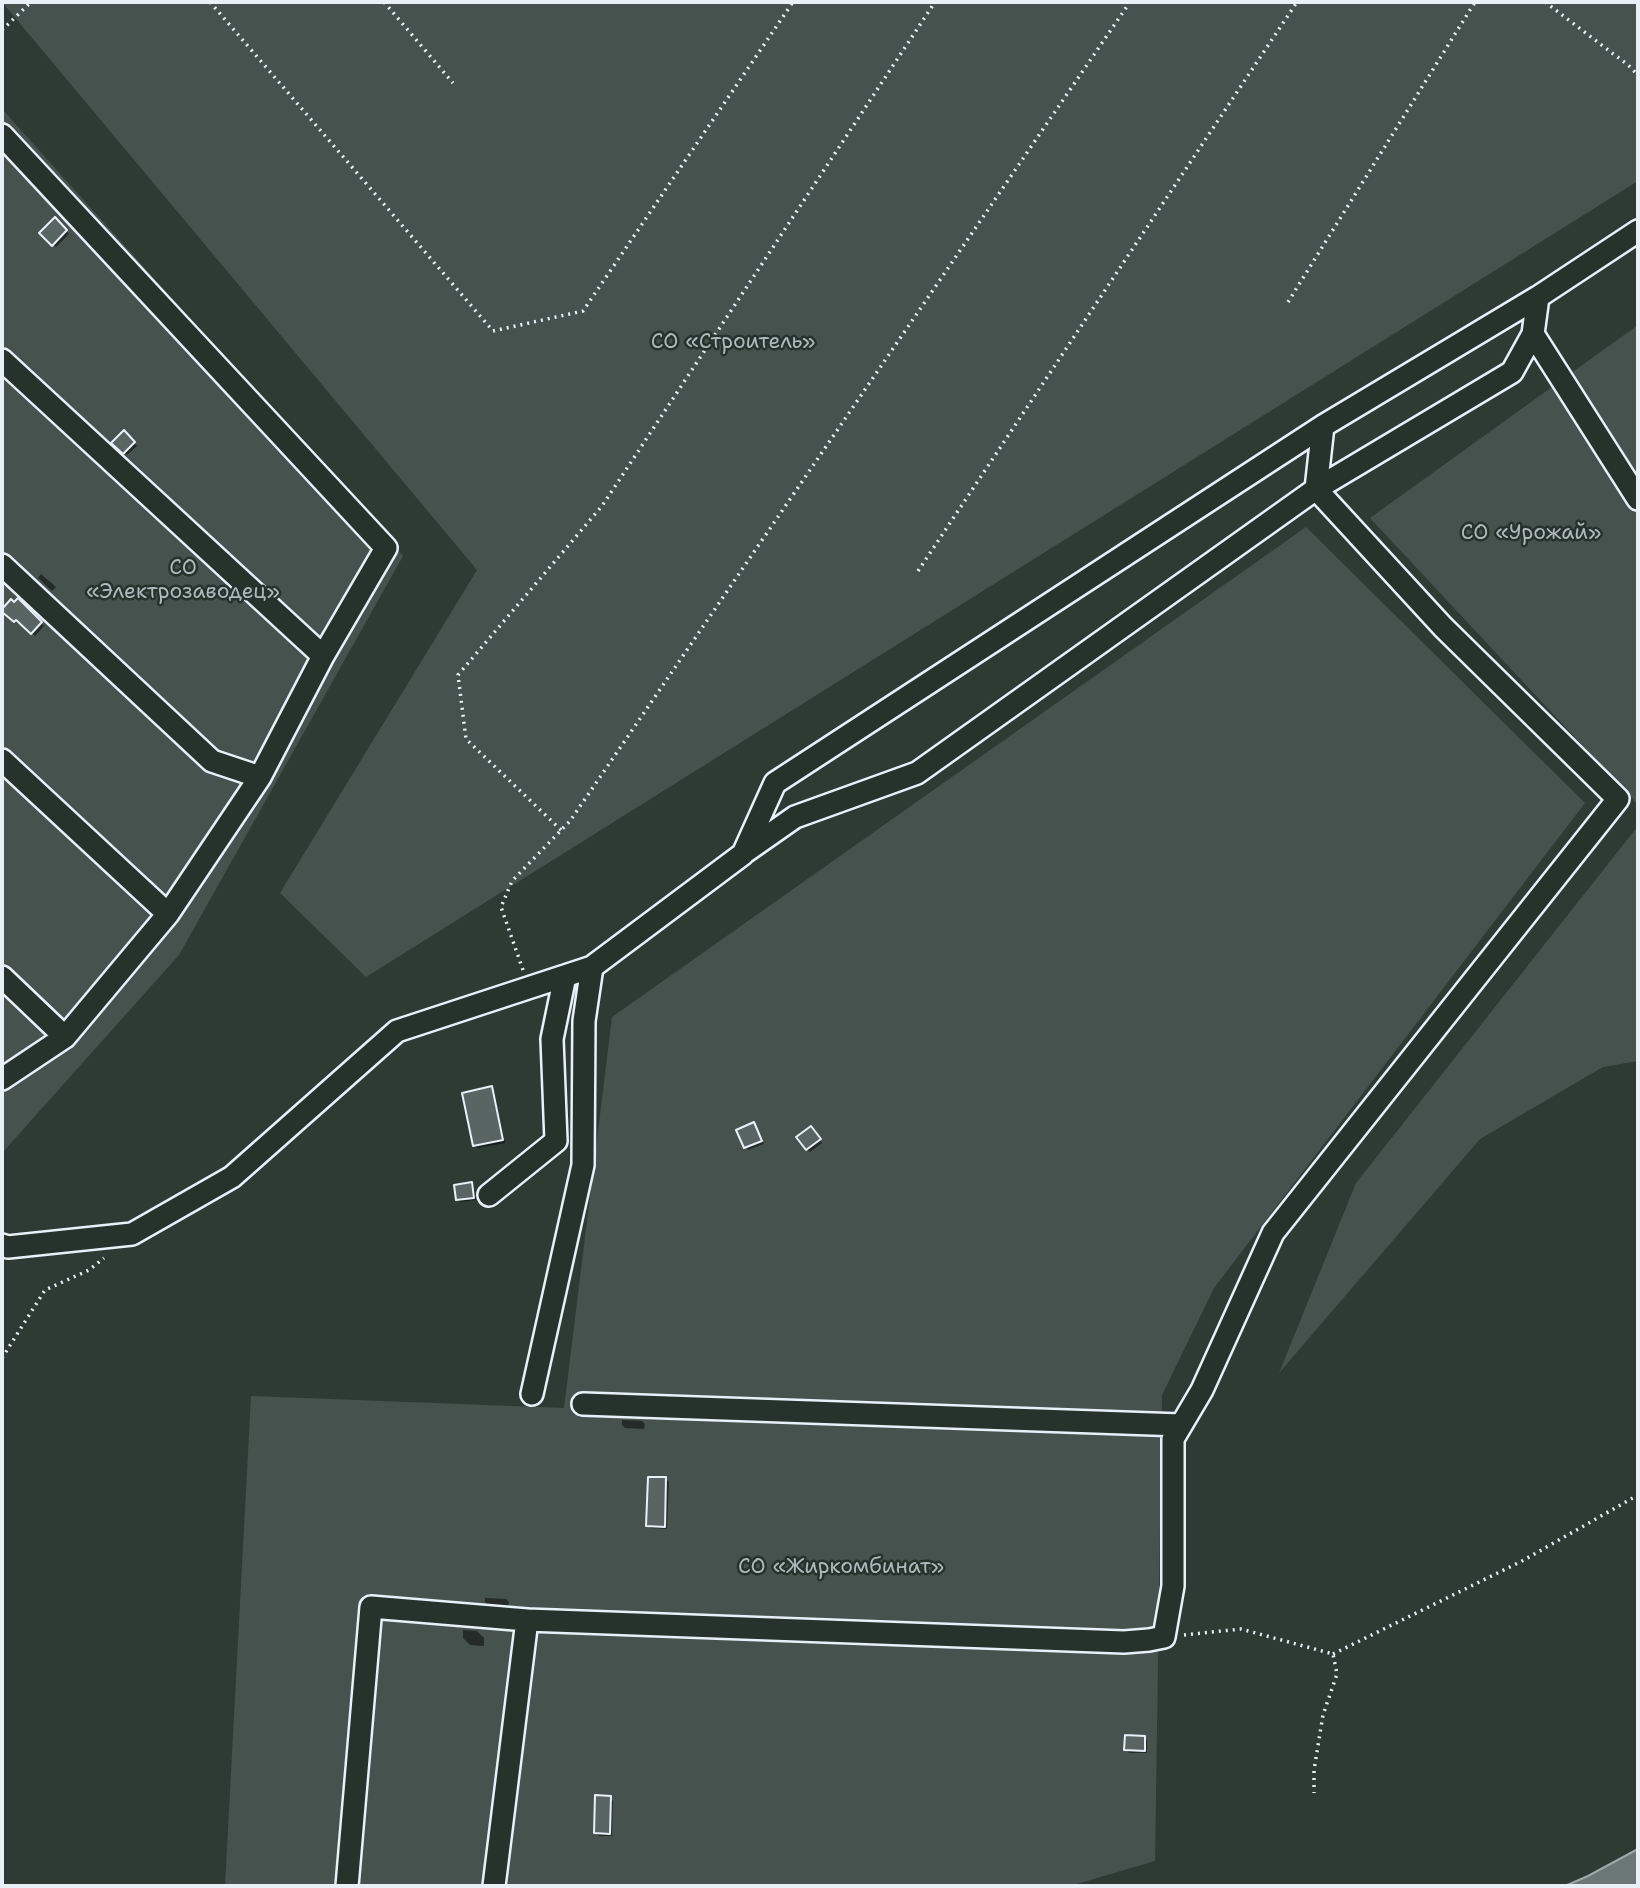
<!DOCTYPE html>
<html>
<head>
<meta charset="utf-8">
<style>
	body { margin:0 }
	#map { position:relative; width:1640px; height:1888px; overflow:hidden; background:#2e3b35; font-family:"Shantell Sans",sans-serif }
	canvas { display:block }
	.frame { position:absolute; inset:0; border:4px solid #e8f1f8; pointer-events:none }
</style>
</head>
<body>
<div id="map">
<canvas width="1640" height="1888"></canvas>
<div class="frame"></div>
</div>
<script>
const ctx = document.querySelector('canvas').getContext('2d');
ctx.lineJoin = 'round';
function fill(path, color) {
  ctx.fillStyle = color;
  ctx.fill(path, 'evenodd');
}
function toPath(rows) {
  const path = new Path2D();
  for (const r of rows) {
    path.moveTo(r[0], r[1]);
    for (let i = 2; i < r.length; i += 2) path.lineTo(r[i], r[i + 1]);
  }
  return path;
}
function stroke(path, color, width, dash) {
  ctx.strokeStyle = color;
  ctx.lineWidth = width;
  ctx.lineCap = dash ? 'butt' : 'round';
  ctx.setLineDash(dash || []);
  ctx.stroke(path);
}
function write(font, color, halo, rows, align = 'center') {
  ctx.font = font + ' "Shantell Sans",sans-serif';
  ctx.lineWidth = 5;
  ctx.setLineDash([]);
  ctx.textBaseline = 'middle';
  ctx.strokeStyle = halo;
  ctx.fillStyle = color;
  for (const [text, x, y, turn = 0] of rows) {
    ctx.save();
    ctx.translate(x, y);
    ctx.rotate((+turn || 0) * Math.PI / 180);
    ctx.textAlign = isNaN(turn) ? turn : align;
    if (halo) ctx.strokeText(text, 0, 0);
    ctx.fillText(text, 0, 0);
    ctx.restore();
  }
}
fill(toPath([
	[2,2,1638,2,1638,181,366,977,280,893,477,570],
	[2,109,403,556,179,955,2,1153],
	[1638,325,1638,805,1370,518],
	[1306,527,1585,803,1214,1288,1162,1395,1155,1861,1070,1886,225,1886,251,1396,564,1408,612,1017],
	[1638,826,1638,1061,1603,1067,1480,1139,1279,1373,1356,1183]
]), '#45524e');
const water = toPath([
	[1638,1849,1638,1886,1565,1886,1588,1876,1638,1849]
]);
fill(water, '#6b7775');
stroke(water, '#9da8a9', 2);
fill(toPath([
	[55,220,69,234,56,247,42,233],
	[124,433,137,446,127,455,114,443],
	[41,574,56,587,52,591,38,578],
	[18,600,44,626,35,636,20,621,18,624,3,611],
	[491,1088,494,1091,505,1143,477,1148,474,1145],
	[754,1124,764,1144,748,1150,746,1147],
	[814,1131,822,1143,810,1152,807,1149],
	[471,1184,474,1187,476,1200,460,1202,457,1199],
	[622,1420,642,1421,645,1424,644,1429,625,1428,622,1425],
	[666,1479,669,1482,667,1529,651,1528,648,1525],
	[485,1598,506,1599,509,1602,508,1607,488,1605,485,1602],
	[463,1630,477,1631,484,1638,484,1646,470,1645,463,1638],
	[1144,1737,1147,1740,1147,1753,1129,1753,1126,1750],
	[610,1798,613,1801,612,1836,599,1836,596,1833]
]), '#0007');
const building = toPath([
	[55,217,67,230,52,246,39,233,55,217],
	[124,430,135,442,123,454,111,443,124,430],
	[18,598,42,622,31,634,16,620,14,622,2,612,2,609,11,599,14,602,18,598],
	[492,1086,503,1140,473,1146,462,1093,492,1086],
	[754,1122,762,1141,744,1148,736,1130,754,1122],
	[811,1126,821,1139,806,1150,796,1137,811,1126],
	[472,1182,474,1198,456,1200,454,1185,472,1182],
	[648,1477,666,1477,665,1527,646,1526,648,1477],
	[1125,1735,1145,1736,1145,1751,1124,1750,1125,1735],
	[595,1795,611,1796,610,1834,594,1833,595,1795]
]);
fill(building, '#596563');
stroke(building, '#e8f1f8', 2);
const minor = toPath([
	[2,135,386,548,323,656,260,777,168,914,65,1037,2,1079],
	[1533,334,1638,499],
	[2,360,323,656],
	[2,565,212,761,260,777],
	[2,760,168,914],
	[745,852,795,817,917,773,1316,489,1512,372,1533,334,1538,297],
	[2,977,65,1037],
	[489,1195,556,1141,552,1039,565,976],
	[2,1245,8,1247,132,1234,232,1177,397,1031,592,967,743,854,775,783,1323,426,1538,297,1638,231],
	[532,1394,583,1165,584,1021,592,967],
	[583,1404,1181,1425],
	[347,1886,371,1607,527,1620,1124,1642,1149,1640,1164,1637,1173,1586,1173,1439,1202,1390,1273,1233,1618,799,1443,627,1316,489,1323,426],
	[494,1886,527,1620]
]);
stroke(minor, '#e8f1f8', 26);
stroke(toPath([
	[210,2,493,331,583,311,793,2],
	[384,2,453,83],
	[1545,2,1628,65,1638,75],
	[2,30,31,2],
	[1288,302,1475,2],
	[918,571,1297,2],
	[561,830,466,739,458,675,602,506,935,2],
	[523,970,501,907,512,881,570,821,1130,2],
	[2,1358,45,1290,89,1270,104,1258],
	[1184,1635,1241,1629,1333,1654,1337,1674,1323,1715,1314,1770,1314,1793],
	[1333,1654,1522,1561,1638,1495]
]), '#e8f1f8', 3.5, [2, 5]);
stroke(minor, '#26332d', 21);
write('21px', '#afb9bc', '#26332d', [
	["СО «Строитель»",733,343],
	["СО «Урожай»",1531,534],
	["СО",183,569],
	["«Электрозаводец»",183,593],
	["СО «Жиркомбинат»",841,1568]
]);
</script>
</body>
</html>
